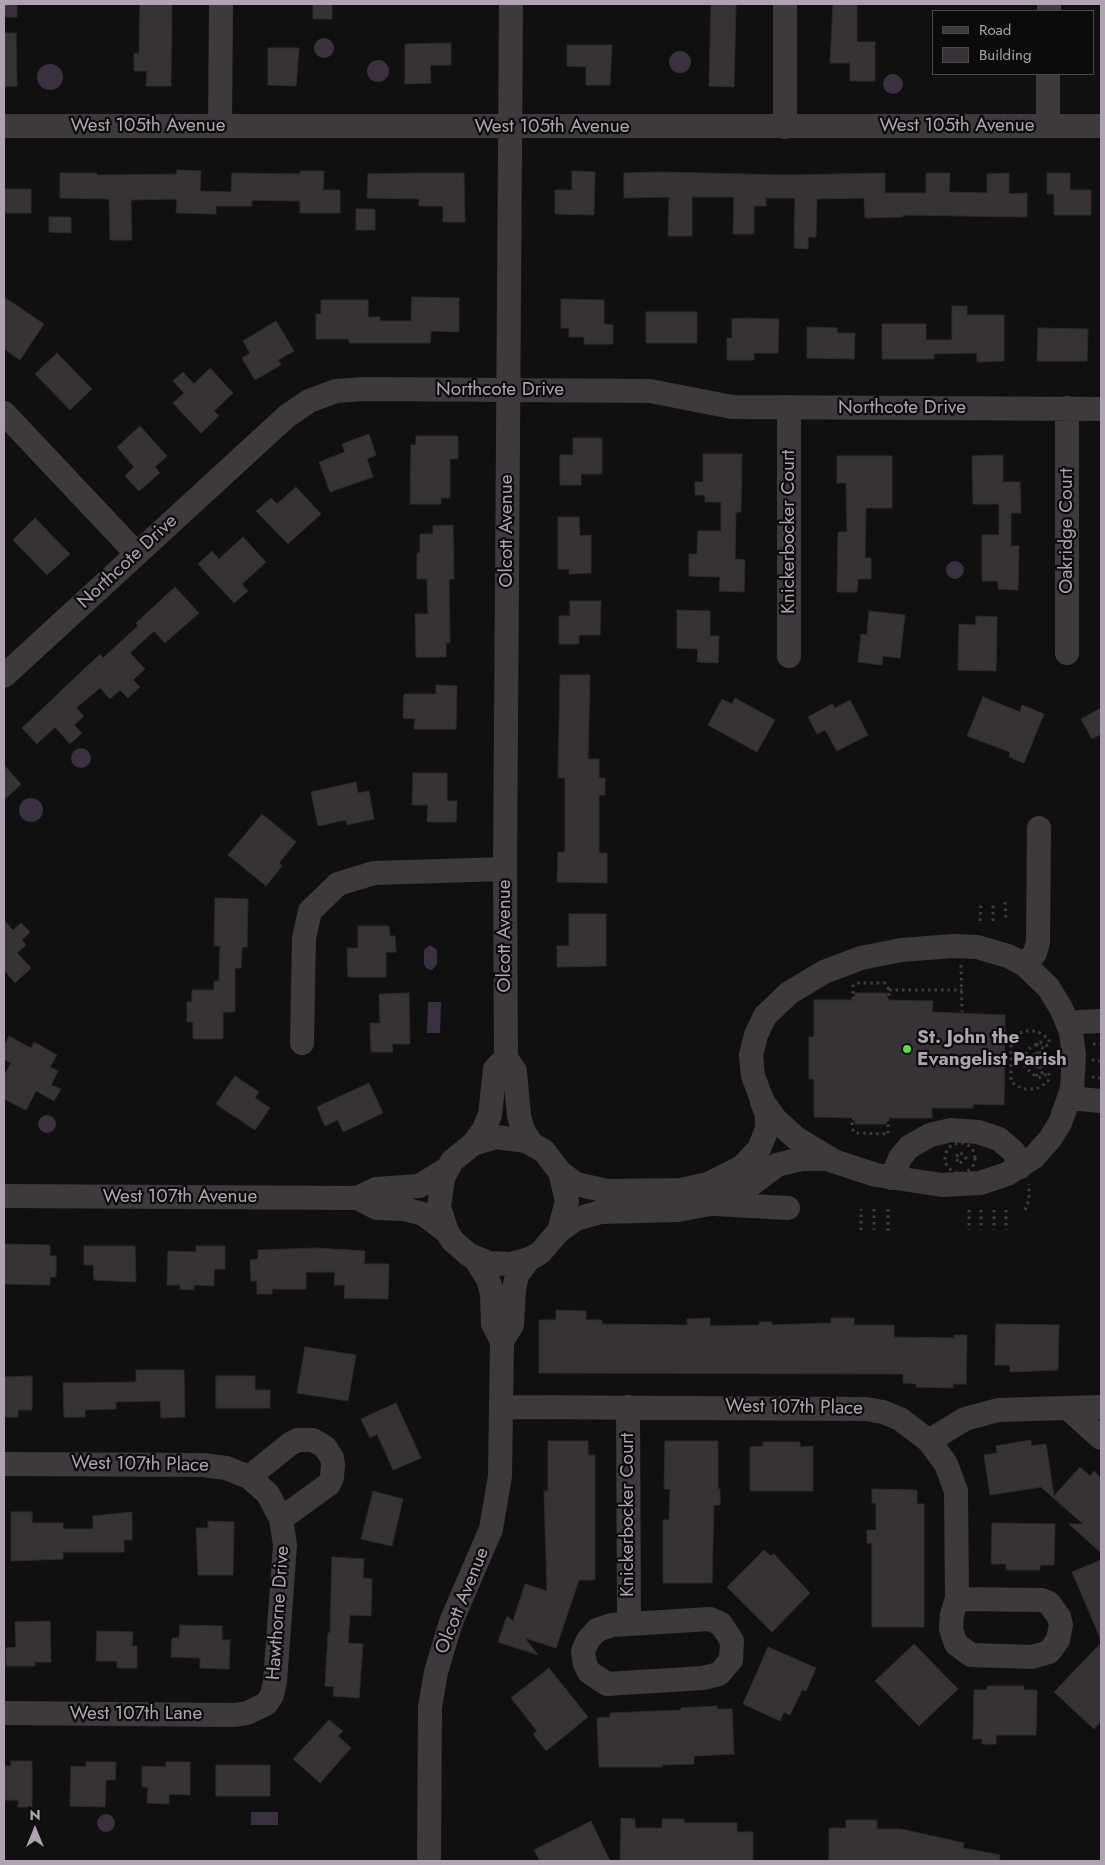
<!DOCTYPE html>
<html>
<head>
<meta charset="utf-8">
<style>
	body { margin:0 }
	#map { position:relative; width:1105px; height:1865px; overflow:hidden; background:#111011; font-family:Jost,sans-serif }
	canvas { display:block }
	.frame { position:absolute; inset:0; border:5px solid #afa3b1; pointer-events:none }
	.legend { position:absolute; left:932px; top:10px; width:162px; height:65px; box-sizing:border-box; background:#0c0b0c; border:1px solid #4d484e; margin:0; padding:6px 9px; list-style:none; font-size:15px; color:#afa3b1 }
	.legend li { display:flex; align-items:center; gap:10px; height:25px }
	.legend b { width:25px; border:1px solid #4d484e }
	.north { position:absolute; left:10px; top:1805px; width:50px; height:50px; -webkit-text-stroke:4px #0c0b0c; paint-order:stroke; rotate:0deg; font-size:14px; font-weight:700; line-height:20px; text-align:center; color:#afa3b1 }
	.north::after { content:''; display:block; margin:auto; width:18px; height:22px; background:#afa3b1; clip-path:polygon(50% 0,100% 100%,50% 72%,0 100%) }
</style>
</head>
<body>
<div id="map">
<canvas width="1105" height="1865"></canvas>
<div class="frame"></div>
<ul class="legend">
<li><b style="height:6px;background:#3d393d"></b>Road</li>
<li><b style="height:14px;background:#363236"></b>Building</li>
</ul>
<div class="north">N</div>
</div>
<script>
const ctx = document.querySelector('canvas').getContext('2d');
ctx.lineJoin = 'round';
function fill(path, color) {
  ctx.fillStyle = color;
  ctx.fill(path, 'evenodd');
}
function toPath(rows) {
  const path = new Path2D();
  for (const r of rows) {
    if (r.length === 3) {
      path.moveTo(r[0] + r[2], r[1]);
      path.arc(r[0], r[1], r[2], 0, 2 * Math.PI);
      continue;
    }
    path.moveTo(r[0], r[1]);
    for (let i = 2; i < r.length; i += 2) path.lineTo(r[i], r[i + 1]);
  }
  return path;
}
function stroke(path, color, width, dash) {
  ctx.strokeStyle = color;
  ctx.lineWidth = width;
  ctx.lineCap = dash ? 'butt' : 'round';
  ctx.setLineDash(dash || []);
  ctx.stroke(path);
}
function write(font, color, halo, rows, align = 'center') {
  ctx.font = font + ' Jost,sans-serif';
  ctx.lineWidth = 4.5;
  ctx.setLineDash([]);
  ctx.textBaseline = 'middle';
  ctx.strokeStyle = halo;
  ctx.fillStyle = color;
  for (const [text, x, y, turn = 0] of rows) {
    ctx.save();
    ctx.translate(x, y);
    ctx.rotate((+turn || 0) * Math.PI / 180);
    ctx.textAlign = isNaN(turn) ? turn : align;
    if (halo) ctx.strokeText(text, 0, 0);
    ctx.fillText(text, 0, 0);
    ctx.restore();
  }
}
fill(toPath([
	[324,48,10],
	[680,62,11],
	[378,71,11],
	[50,77,13],
	[893,84,10],
	[955,570,9],
	[81,758,10],
	[31,810,12],
	[430,945,437,950,437,964,432,970,426,968,424,964,424,950],
	[428,1002,441,1002,440,1033,427,1033],
	[1039,1060,9],
	[47,1124,9],
	[251,1812,278,1812,278,1825,251,1825],
	[106,1823,9]
]), '#3a303f');
const building = toPath([
	[4,4,17,4,17,17,4,17,4,4],
	[140,4,172,4,171,86,146,86,147,71,134,71,134,53,139,54,140,4],
	[313,4,332,4,332,19,313,19,313,4],
	[711,4,736,4,734,87,709,86,711,4],
	[833,4,857,4,857,42,875,42,875,81,850,81,850,63,830,63,833,4],
	[4,33,16,33,17,86,4,87,4,33],
	[451,43,451,65,430,65,431,83,405,84,405,44,451,43],
	[567,45,612,45,610,85,586,85,586,67,567,66,567,45],
	[268,48,299,48,296,86,268,85,268,48],
	[177,170,201,171,200,191,231,192,232,173,300,174,300,171,324,171,323,190,340,190,340,213,300,213,300,201,252,200,252,206,216,206,216,214,176,213,177,199,131,200,132,240,110,240,109,199,60,198,60,173,97,173,97,175,177,174,177,170],
	[572,171,595,172,594,215,555,214,555,190,572,190,572,171],
	[661,172,786,175,885,173,885,193,926,193,926,173,950,173,949,192,987,193,987,174,1009,173,1009,194,1027,193,1027,217,903,215,903,217,865,218,864,198,817,199,816,237,808,237,808,249,794,248,795,198,766,198,766,206,754,206,754,234,733,234,734,197,692,197,692,236,668,236,669,197,624,198,624,173,661,172],
	[419,173,464,173,465,222,443,222,443,206,419,206,419,199,367,198,368,174,419,173],
	[1047,173,1070,173,1070,190,1091,190,1091,215,1054,215,1054,194,1047,194,1047,173],
	[4,189,31,189,31,213,4,213,4,189],
	[356,209,375,209,375,230,356,230,356,209],
	[49,217,71,217,71,233,49,232,49,217],
	[4,297,44,324,20,360,4,349,4,297],
	[412,297,459,298,459,332,431,331,430,343,349,343,349,339,316,339,316,314,321,314,321,300,368,300,368,317,380,317,380,321,411,321,412,297],
	[561,299,604,300,604,324,613,325,613,344,584,344,584,337,569,337,569,328,561,328,561,299],
	[952,306,967,306,967,315,1004,315,1004,361,977,362,977,353,934,354,934,359,882,359,882,324,926,324,926,340,952,340,952,306],
	[646,312,697,312,697,343,646,343,646,312],
	[744,318,779,319,778,353,754,353,754,360,727,360,727,338,732,338,732,319,744,318],
	[276,321,294,351,278,360,281,365,255,380,242,358,250,353,243,341,276,321],
	[807,327,837,328,837,333,855,333,854,359,807,358,807,327],
	[1038,328,1088,329,1087,361,1037,361,1038,328],
	[57,353,92,389,70,410,35,374,57,353],
	[210,368,233,393,214,411,219,416,201,433,173,403,184,393,173,381,183,372,194,384,210,368],
	[140,426,167,456,155,467,160,473,139,491,125,476,134,467,117,447,140,426],
	[369,434,376,455,367,459,373,477,330,492,319,462,345,452,342,444,369,434],
	[416,436,458,436,458,459,450,459,450,498,441,498,441,504,410,504,411,445,416,445,416,436],
	[573,438,602,438,602,474,581,474,581,485,560,485,560,455,573,455,573,438],
	[703,454,742,454,741,512,736,512,735,559,745,560,744,592,719,591,720,577,689,576,689,554,697,554,698,531,721,531,721,502,705,502,705,495,695,495,695,482,703,482,703,454],
	[1003,455,1003,482,1020,482,1021,513,1011,513,1011,546,1019,546,1018,590,998,589,998,581,982,581,982,535,999,535,999,504,973,504,972,456,1003,455],
	[837,456,892,456,892,508,866,508,865,558,871,558,871,579,858,579,857,592,837,592,838,532,847,532,846,483,837,483,837,456],
	[296,487,321,514,288,544,256,511,271,498,277,504,296,487],
	[558,517,579,517,580,536,591,535,591,573,569,574,569,569,558,569,558,517],
	[35,518,70,554,47,575,13,540,35,518],
	[453,525,454,579,449,579,450,643,446,643,446,657,416,657,415,614,428,614,427,579,417,579,417,553,420,553,420,534,433,534,433,526,453,525],
	[243,537,266,562,242,584,248,591,234,603,198,564,212,551,219,559,243,537],
	[175,587,199,613,165,643,154,631,130,653,145,669,133,680,140,687,128,698,120,690,110,699,100,688,76,708,84,716,74,725,82,733,70,744,55,727,37,744,22,728,100,654,103,658,138,626,136,623,175,587],
	[570,601,601,601,600,635,579,635,579,644,559,644,559,616,570,616,570,601],
	[677,610,710,611,710,636,719,636,718,663,697,662,698,649,677,648,677,610],
	[869,611,905,615,900,658,883,656,882,665,858,662,861,634,867,635,869,611],
	[976,616,997,617,996,671,958,670,959,624,976,625,976,616],
	[560,675,590,675,588,759,599,759,599,778,605,778,605,795,599,795,599,853,607,853,607,883,557,882,558,852,565,852,565,778,558,778,560,675],
	[436,685,457,686,456,729,414,729,415,719,403,718,404,694,436,694,436,685],
	[983,697,1020,712,1022,705,1044,714,1024,763,1009,757,1010,752,967,736,983,697],
	[735,698,775,720,757,752,708,725,722,699,732,704,735,698],
	[850,700,868,735,837,751,825,730,817,734,808,717,832,704,835,708,850,700],
	[1101,708,1101,734,1092,739,1081,719,1101,708],
	[4,765,21,784,4,800,4,765],
	[413,773,447,773,447,801,457,801,456,822,427,822,428,805,412,805,413,773],
	[356,782,358,793,369,791,374,819,347,825,346,820,318,826,311,792,356,782],
	[262,814,296,842,279,863,282,866,266,886,228,855,262,814],
	[215,898,248,899,247,947,242,947,241,968,235,968,235,1012,223,1012,223,1039,193,1039,193,1022,187,1022,187,1002,192,1002,192,990,214,990,214,981,219,981,220,946,214,946,215,898],
	[569,914,606,914,606,966,557,967,557,946,569,946,569,914],
	[4,920,13,930,21,923,30,932,22,940,26,945,17,953,31,968,15,983,4,970,4,920],
	[358,926,389,926,390,936,395,936,396,952,386,952,386,977,348,977,347,948,358,948,358,926],
	[409,993,410,1044,392,1044,393,1052,371,1052,370,1023,380,1023,379,994,409,993],
	[855,993,887,993,887,1000,933,1001,932,1012,1005,1015,1004,1105,973,1104,973,1108,932,1108,932,1118,886,1118,886,1124,855,1124,855,1118,814,1117,814,1079,809,1079,809,1037,814,1037,814,1000,855,1000,855,993],
	[9,1036,31,1048,34,1042,57,1055,50,1067,58,1071,51,1085,61,1089,54,1101,36,1091,26,1110,4,1099,4,1076,11,1063,4,1059,4,1046,9,1036],
	[235,1076,259,1092,255,1098,270,1108,255,1130,216,1104,235,1076],
	[369,1083,383,1113,343,1132,338,1120,325,1126,317,1107,369,1083],
	[4,1244,50,1245,50,1256,56,1256,56,1277,50,1277,50,1285,4,1284,4,1244],
	[84,1246,135,1246,136,1282,94,1280,93,1265,84,1265,84,1246],
	[196,1246,225,1246,225,1269,214,1269,214,1286,194,1285,194,1290,180,1289,180,1285,167,1285,168,1251,196,1252,196,1246],
	[316,1248,365,1251,364,1264,389,1264,388,1299,344,1298,345,1285,334,1285,335,1272,306,1272,306,1289,272,1289,272,1294,257,1294,257,1281,251,1281,250,1260,258,1259,258,1250,316,1248],
	[556,1310,586,1311,586,1320,602,1320,602,1324,687,1325,687,1319,710,1318,710,1326,759,1325,759,1322,772,1322,772,1325,831,1323,831,1318,854,1318,854,1325,894,1325,894,1337,954,1338,954,1335,967,1335,966,1384,953,1384,953,1388,916,1387,916,1384,903,1383,903,1374,539,1373,539,1320,556,1320,556,1310],
	[996,1324,1059,1325,1058,1370,1010,1372,1010,1365,995,1365,996,1324],
	[305,1347,356,1355,348,1401,297,1393,305,1347],
	[136,1370,184,1370,185,1417,161,1418,160,1401,116,1402,116,1409,85,1410,85,1417,64,1417,63,1383,136,1382,136,1370],
	[32,1376,32,1410,18,1410,18,1417,4,1417,4,1377,32,1376],
	[216,1376,255,1376,255,1390,270,1390,270,1408,216,1408,216,1376],
	[396,1403,421,1458,393,1470,377,1434,370,1438,361,1419,396,1403],
	[1031,1440,1031,1446,1046,1444,1054,1496,1080,1467,1090,1476,1094,1471,1101,1478,1101,1553,1069,1524,1083,1524,1041,1487,990,1495,984,1455,997,1453,996,1446,1031,1440],
	[548,1441,588,1441,588,1455,595,1455,595,1580,579,1580,556,1648,525,1638,538,1655,498,1642,507,1616,513,1621,525,1584,547,1591,544,1491,548,1491,548,1441],
	[665,1441,718,1441,718,1489,720,1489,720,1505,714,1505,712,1583,663,1583,663,1520,669,1520,670,1489,664,1489,665,1441],
	[763,1442,800,1442,800,1447,813,1446,813,1491,750,1491,750,1447,763,1446,763,1442],
	[872,1489,917,1490,917,1504,924,1504,924,1627,872,1627,872,1543,867,1543,867,1530,876,1530,876,1503,872,1503,872,1489],
	[373,1491,403,1499,392,1546,361,1539,373,1491],
	[11,1512,32,1512,32,1523,63,1523,63,1529,93,1529,93,1516,132,1512,132,1540,124,1540,124,1552,63,1552,63,1559,11,1561,11,1512],
	[208,1521,234,1522,233,1575,198,1575,196,1528,208,1528,208,1521],
	[992,1523,1055,1524,1054,1565,1040,1565,1040,1570,1006,1570,1006,1564,991,1564,992,1523],
	[764,1550,771,1556,774,1554,810,1593,772,1632,727,1587,764,1550],
	[332,1557,364,1559,363,1578,372,1579,371,1616,350,1615,348,1643,363,1644,359,1698,333,1696,334,1687,325,1686,328,1633,330,1633,332,1557],
	[1101,1560,1101,1640,1072,1572,1101,1560],
	[50,1621,51,1662,35,1662,35,1666,6,1666,6,1648,16,1647,15,1622,50,1621],
	[180,1625,222,1626,222,1640,230,1640,229,1669,200,1668,200,1658,171,1657,172,1638,179,1638,180,1625],
	[97,1631,133,1632,132,1646,137,1646,137,1668,117,1668,117,1661,96,1661,97,1631],
	[1101,1643,1101,1721,1094,1729,1054,1692,1101,1643],
	[914,1644,958,1689,919,1726,875,1681,914,1644],
	[768,1647,816,1668,806,1691,802,1690,790,1715,784,1712,780,1721,743,1704,768,1647],
	[549,1668,588,1717,546,1751,533,1734,537,1731,511,1698,549,1668],
	[987,1686,1024,1686,1024,1690,1037,1690,1036,1735,996,1735,996,1744,982,1744,982,1739,973,1739,974,1690,987,1690,987,1686],
	[717,1706,717,1709,732,1709,734,1754,694,1756,694,1764,662,1765,662,1767,599,1767,597,1718,610,1717,610,1713,681,1710,681,1708,717,1706],
	[329,1720,343,1731,338,1736,351,1748,320,1783,293,1759,329,1720],
	[11,1761,32,1761,32,1807,18,1807,18,1800,4,1800,4,1766,11,1766,11,1761],
	[86,1762,116,1762,115,1780,106,1780,105,1807,70,1806,71,1766,86,1767,86,1762],
	[166,1762,190,1762,190,1795,169,1794,169,1804,147,1803,148,1787,142,1787,142,1766,166,1767,166,1762],
	[216,1765,270,1765,270,1796,216,1796,216,1765],
	[621,1818,635,1819,635,1828,662,1828,662,1819,684,1819,684,1823,737,1823,737,1832,753,1832,753,1861,620,1861,621,1818],
	[846,1820,877,1820,877,1829,901,1829,964,1843,963,1848,1000,1855,999,1861,829,1861,829,1828,846,1828,846,1820],
	[591,1821,610,1861,540,1861,534,1850,591,1821]
]);
fill(building, '#363236');
stroke(building, '#2d2a2d', 1);
stroke(toPath([
	[1005,902,1006,921],
	[980,921,981,902],
	[993,921,993,902],
	[961,965,962,1012],
	[889,990,962,990],
	[855,998,853,998,853,986,856,983,885,983,889,990,889,999,887,999],
	[1036,1044,1042,1048,1046,1046],
	[1093,1044,1101,1043],
	[1006,1059,1024,1060],
	[1092,1060,1101,1061],
	[1049,1073,1048,1082,1036,1089,1023,1089,1011,1082,1011,1038,1024,1031,1037,1031,1049,1039,1049,1046],
	[1046,1074,1041,1078,1032,1074,1025,1066,1024,1060,1027,1050,1040,1042,1050,1047],
	[1036,1076,1040,1072,1046,1074],
	[1092,1077,1101,1078],
	[855,1119,852,1119,852,1128,855,1133,888,1134],
	[886,1120,888,1120,888,1135],
	[960,1158,15],
	[960,1163,966,1158,960,1152,955,1158,960,1163],
	[874,1209,874,1230],
	[888,1209,888,1231],
	[969,1210,969,1230],
	[981,1210,981,1230],
	[994,1210,994,1230],
	[1006,1210,1006,1230],
	[1025,1210,1029,1200,1029,1184],
	[861,1230,861,1209]
]), '#413c42', 3, [2.5, 4]);
stroke(toPath([
	[511,4,505,869,506,1058,515,1071,519,1116,523,1130,531,1143],
	[1049,11,1049,4],
	[4,126,1101,126],
	[220,126,221,4],
	[1048,126,1048,74],
	[785,127,785,4],
	[789,407,789,656],
	[4,413,137,554],
	[1067,653,1067,408],
	[4,676,287,416,309,401,336,391,366,389,650,391,732,407,1101,409],
	[1025,965,1035,953,1038,942,1039,828],
	[1069,1025,1079,1022,1101,1021],
	[302,1043,304,938,310,911,338,884,374,873,505,869],
	[1069,1098,1101,1101],
	[473,1144,484,1129,490,1115,495,1069,506,1058],
	[560,1172,576,1184,607,1191,681,1190,708,1184,742,1167,759,1149,767,1129,767,1115,762,1102],
	[892,1178,900,1158,909,1147,930,1135,951,1130,978,1132,999,1139,1014,1152,1020,1167],
	[4,1196,357,1198,376,1189,419,1186,447,1169],
	[357,1198,377,1208,404,1209,423,1214,447,1232,453,1241,469,1255,489,1263,510,1264,529,1259,540,1253,559,1231,567,1201,560,1172,544,1151,526,1141,496,1137,473,1144,452,1161,443,1178,439,1207,447,1232],
	[715,1204,788,1208],
	[559,1231,576,1219,601,1212,678,1210,710,1204,746,1188,777,1165,801,1159,827,1159,876,1175,942,1185,980,1183,1007,1174,1034,1157,1050,1139,1060,1123,1072,1089,1074,1055,1071,1032,1061,1008,1048,987,1025,965,1008,956,977,947,953,946,901,950,861,958,824,972,789,993,765,1016,756,1035,751,1055,753,1076,763,1102,776,1120,796,1138,834,1161],
	[502,1341,512,1325,514,1289,517,1275,529,1259],
	[501,1407,866,1409,883,1412,900,1419,929,1441,965,1419,998,1410,1101,1407],
	[628,1407,629,1624],
	[1069,1409,1101,1438],
	[929,1441,946,1464,956,1491,957,1599,952,1614,951,1629,956,1644,971,1655,1032,1657,1049,1652,1058,1640,1061,1625,1059,1617,1049,1603,1042,1600,957,1599],
	[4,1464,203,1465,226,1468,249,1477,268,1494,281,1519,285,1545,275,1682,272,1695,266,1704,247,1713,235,1715,4,1713],
	[249,1477,290,1444,298,1440,313,1440,325,1447,332,1458,333,1464,332,1477,329,1484,281,1519],
	[710,1619,721,1624,732,1641,731,1660,719,1674,703,1678,607,1684,589,1672,585,1664,583,1651,588,1640,597,1630,612,1625,710,1619],
	[429,1861,430,1707,436,1672,451,1622,491,1529,500,1476,502,1341,493,1324,492,1293,488,1279,474,1257]
]), '#3d393d', 24);
for (const [x, y, r, color] of [
	[907,1049,5,"#5add3d"]
]) {
  const dot = new Path2D();
  dot.arc(x, y, r, 0, 2 * Math.PI);
  ctx.fillStyle = color;
  ctx.fill(dot);
  stroke(dot, '#0c0b0c', 2);
}
write('19px', '#afa3b1', '#0c0b0c', [
	["West 105th Avenue",148,126],
	["West 105th Avenue",957,126],
	["West 105th Avenue",552,127],
	["Northcote Drive",500,390],
	["Northcote Drive",902,408],
	["Olcott Avenue",507,531,-90],
	["Oakridge Court",1067,531,-90],
	["Knickerbocker Court",789,532,-90],
	["Northcote Drive",128,562,-43],
	["Olcott Avenue",505,936,-90],
	["West 107th Avenue",180,1197],
	["West 107th Place",794,1408,1],
	["West 107th Place",140,1465,1],
	["Knickerbocker Court",628,1515,-90],
	["Olcott Avenue",463,1601,-68],
	["Hawthorne Drive",279,1613,-86],
	["West 107th Lane",136,1714]
]);
write('bold 19px', '#afa3b1', '#0c0b0c', [
	["St. John the",917,1038],
	["Evangelist Parish",917,1060]
], 'left');
</script>
</body>
</html>
